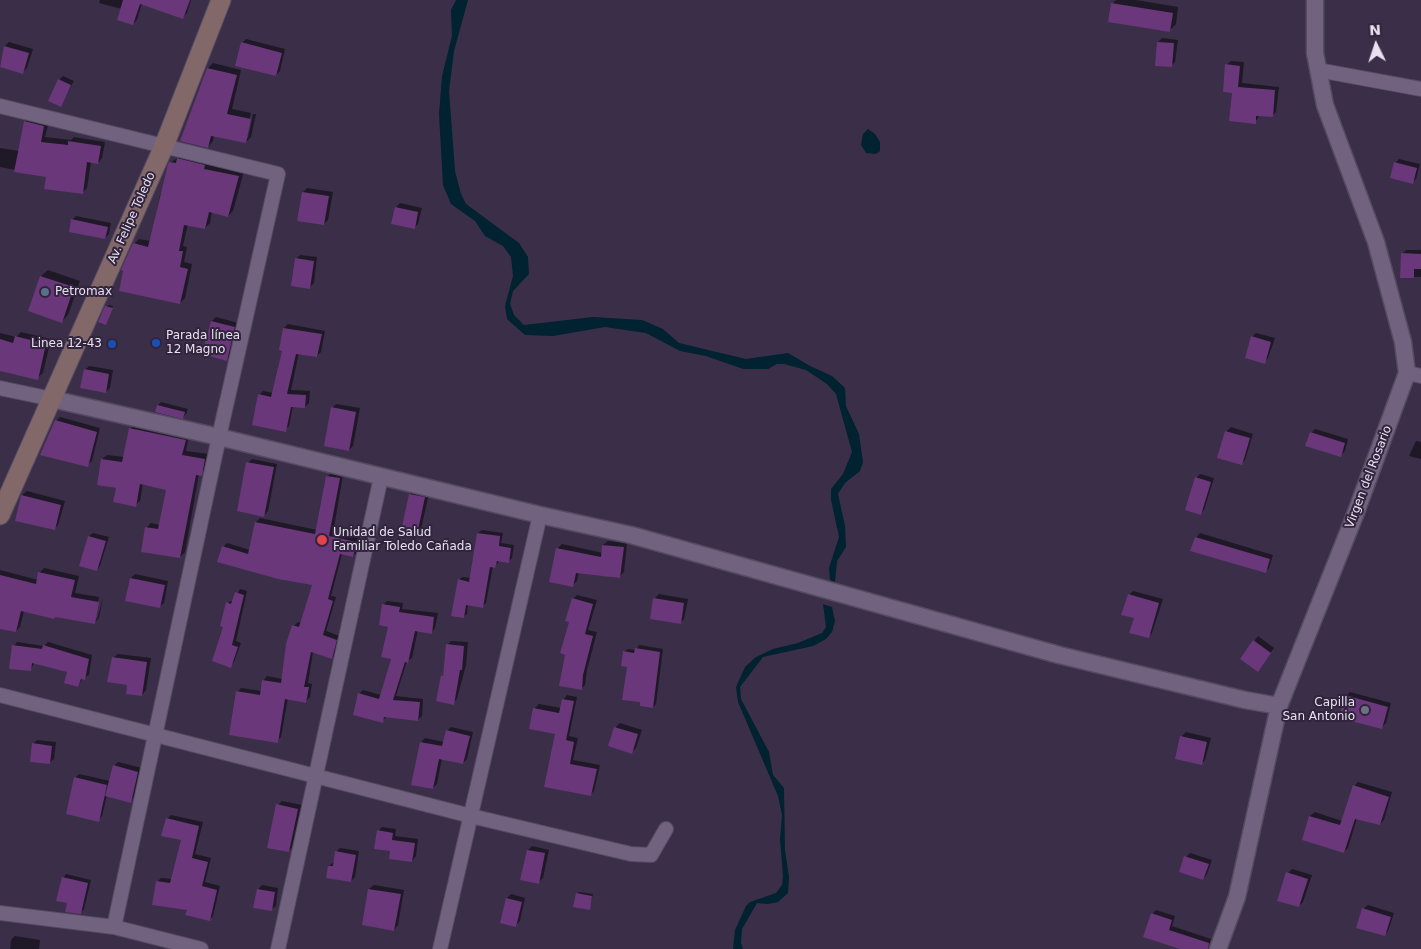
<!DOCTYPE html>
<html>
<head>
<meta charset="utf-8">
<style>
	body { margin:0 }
	#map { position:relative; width:1421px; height:949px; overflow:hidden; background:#3b2e48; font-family:"DejaVu Sans",sans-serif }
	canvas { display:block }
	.north { position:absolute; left:1351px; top:20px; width:50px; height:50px; -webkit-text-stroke:4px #31243d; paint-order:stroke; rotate:356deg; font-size:14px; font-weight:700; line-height:20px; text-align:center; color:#e8e1f1 }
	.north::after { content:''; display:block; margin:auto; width:18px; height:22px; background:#e8e1f1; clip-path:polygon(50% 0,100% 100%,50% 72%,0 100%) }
</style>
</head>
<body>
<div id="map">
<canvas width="1421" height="949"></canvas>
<div class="north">N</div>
</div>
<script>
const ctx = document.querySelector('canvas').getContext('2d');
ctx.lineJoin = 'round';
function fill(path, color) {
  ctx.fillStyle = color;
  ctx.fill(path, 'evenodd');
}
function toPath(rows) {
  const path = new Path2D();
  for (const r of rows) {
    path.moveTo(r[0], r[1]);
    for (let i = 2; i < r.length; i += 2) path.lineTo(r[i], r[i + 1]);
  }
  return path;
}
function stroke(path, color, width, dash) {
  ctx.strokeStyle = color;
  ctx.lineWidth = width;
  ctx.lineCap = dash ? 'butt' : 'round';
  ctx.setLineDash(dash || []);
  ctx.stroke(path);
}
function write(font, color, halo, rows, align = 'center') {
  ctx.font = font + ' "DejaVu Sans",sans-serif';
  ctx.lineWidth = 4;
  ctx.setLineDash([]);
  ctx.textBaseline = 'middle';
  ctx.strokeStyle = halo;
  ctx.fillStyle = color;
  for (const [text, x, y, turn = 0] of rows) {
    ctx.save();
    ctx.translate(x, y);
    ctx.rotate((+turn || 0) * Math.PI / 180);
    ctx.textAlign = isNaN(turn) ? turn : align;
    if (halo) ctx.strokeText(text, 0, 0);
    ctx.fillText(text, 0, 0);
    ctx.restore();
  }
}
fill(toPath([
	[456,0,468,0,454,51,449,91,455,171,461,194,466,204,519,243,528,257,529,274,513,291,510,304,514,315,524,325,593,317,642,320,663,329,679,343,746,359,788,353,810,366,832,376,845,388,846,406,859,434,863,462,860,471,845,483,838,494,845,526,846,547,837,561,835,582,830,580,829,568,839,537,831,500,831,489,843,474,852,452,836,394,827,384,806,370,784,364,777,364,768,369,743,369,706,356,680,351,646,333,605,327,553,336,525,335,507,319,505,306,513,276,511,257,503,246,485,236,475,221,451,204,443,185,439,114,442,76,452,36,451,10],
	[868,129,875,134,880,142,880,151,876,154,866,153,861,145,863,134],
	[823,604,832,607,835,621,832,632,826,639,813,646,763,657,740,687,741,699,769,752,773,775,784,788,785,850,789,877,788,893,778,902,768,904,757,903,742,929,741,943,743,949,733,949,735,930,746,906,750,902,776,893,782,885,783,876,780,839,782,815,778,796,738,702,736,687,745,667,756,657,773,649,798,643,822,633,826,627]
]), '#012231');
fill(toPath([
	[100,0,191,0,187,13,183,17,142,3,137,20,133,24,122,9,99,3],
	[1116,0,1136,0,1178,7,1176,24,1169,31,1112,4],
	[1162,38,1178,40,1175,62,1171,66,1158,42],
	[246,39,285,49,280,71,276,75,242,43],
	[9,42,33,49,27,68,23,72,0,66,5,46],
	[1231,61,1244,62,1242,83,1279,87,1276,112,1272,116,1260,115,1255,122,1233,92,1226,65],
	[213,63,241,70,232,109,251,113,246,138,248,138,253,114,256,114,251,137,246,142,214,136,213,141,208,147,208,68],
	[63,76,74,81,60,105,59,80],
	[30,117,49,121,45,137,71,140,74,137,105,142,102,158,98,163,91,162,87,188,82,193,47,176,0,167,0,148,19,151,25,121],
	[183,154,209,160,209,164,244,171,233,211,228,216,212,212,210,223,205,228,188,224,183,246,187,247,184,262,192,264,185,298,180,303,134,244,139,239,151,241,160,195,164,191,170,163],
	[1399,159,1420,164,1416,179,1412,183,1395,163],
	[307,188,333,192,328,220,324,224,303,192],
	[400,203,422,208,418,224,414,228,396,207],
	[76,216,111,223,109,234,105,238,72,220],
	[1406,250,1421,250,1421,277,1401,277,1402,254],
	[300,255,317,257,314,283,310,287,296,259],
	[48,270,80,281,68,315,62,321,41,276],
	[108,305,113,306,106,324,100,321],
	[216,317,238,323,231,355,227,359,203,354,212,321],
	[288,324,325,331,321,352,317,356,299,353,291,390,310,391,309,403,305,407,293,406,289,426,285,430,259,395,263,391,273,393,283,350,284,328],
	[21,332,51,339,43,373,37,378,0,370,0,333,16,337],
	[1256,333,1275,338,1268,358,1264,362,1252,337],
	[89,366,113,370,110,388,106,392,85,370],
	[161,402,188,409,186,414,183,417,158,405],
	[336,404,360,408,353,446,349,450,332,408],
	[60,417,100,428,92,461,87,465,56,421],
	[134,425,189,436,186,451,209,454,206,470,199,474,185,552,180,557,146,528,151,523,160,525,168,489,143,483,140,501,135,505,117,487,98,484,102,459,107,455,124,457,130,429],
	[1231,427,1253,434,1245,460,1241,464,1226,432],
	[1315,429,1348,439,1345,451,1341,455,1311,433],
	[1416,441,1421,442,1421,459,1409,456],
	[252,459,277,464,268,511,264,515,248,463],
	[331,473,343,475,333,533,360,538,357,552,353,556,342,554,331,596,336,597,326,631,340,636,336,654,332,658,313,652,308,683,312,684,310,697,306,701,288,698,281,737,277,741,237,692,241,688,262,691,264,680,267,676,282,679,294,626,298,622,302,623,313,584,223,547,227,543,250,550,256,522,260,518,317,530,327,477],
	[1200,474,1214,478,1204,510,1200,514,1196,478],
	[414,490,429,494,421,529,417,534,402,530,410,494],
	[27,491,65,501,58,525,54,529,22,495],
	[482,530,503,533,501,543,514,545,512,558,509,561,499,560,498,563,493,566,486,603,482,606,468,604,467,614,463,617,459,580,462,577,471,578,478,533],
	[93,533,109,537,100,566,97,570,81,565,89,536],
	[1200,533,1273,555,1269,568,1265,572,1196,538],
	[608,541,627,543,624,572,620,576,579,572,577,581,573,585,551,581,558,548,562,544,603,553,603,545],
	[44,568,79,576,75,593,99,597,95,619,97,619,103,598,99,618,95,622,24,611,20,627,16,631,0,627,0,570,38,580,40,572],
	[135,574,168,581,164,603,159,607,131,578],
	[240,589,247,591,236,641,241,643,234,662,230,667,225,626,227,603,234,600],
	[1133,591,1163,599,1152,633,1148,637,1135,617,1129,595],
	[659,594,688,599,684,619,680,623,655,598],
	[577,595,597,600,588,630,597,632,587,670,585,685,581,689,570,621,573,599],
	[387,601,403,603,402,609,438,613,435,628,432,632,418,630,412,658,407,661,396,696,423,699,422,716,418,720,387,716,382,721,359,694,363,690,381,695,393,658,389,626,383,605],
	[1258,636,1274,648,1258,670,1241,658],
	[451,641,468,642,466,665,457,699,453,703,442,676,444,674,447,645],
	[17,642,44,646,48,642,92,655,89,675,83,678,78,686,68,671,35,662,30,670,14,646],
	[639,645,663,649,656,704,653,707,629,666,624,652,628,649,636,650],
	[118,654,151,658,146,690,142,695,113,658],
	[1350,692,1391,703,1386,723,1382,727,1346,696],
	[567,695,577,697,569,736,578,738,573,760,600,765,594,791,590,795,545,786,556,733,535,708,539,704,561,708,563,700],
	[620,723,642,730,636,748,632,752,610,745,616,727],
	[451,727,473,732,467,759,463,763,442,758,437,784,433,788,421,742,425,738,444,742,447,731],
	[1186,732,1211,738,1205,760,1201,764,1182,736],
	[37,740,56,742,54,759,49,763,33,744],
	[118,762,142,768,135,797,130,801,107,795,102,816,98,820,75,778,79,774,110,781,114,766],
	[1358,782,1392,792,1384,820,1380,824,1357,818,1348,848,1344,852,1303,839,1310,816,1315,812,1342,821,1354,786],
	[282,801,302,805,293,847,289,851,278,805],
	[171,815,203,822,195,854,211,858,205,882,220,886,213,916,209,920,188,909,157,882,161,878,172,879,183,839,167,819],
	[382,827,396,829,395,836,418,839,416,856,412,861,391,850,378,831],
	[532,846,549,850,543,878,538,883,528,850],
	[340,848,359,851,355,877,351,881,329,866,334,862,336,852],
	[1190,853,1212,860,1207,874,1203,879,1186,857],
	[1292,869,1312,875,1303,902,1299,906,1288,873],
	[66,874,91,880,84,909,81,913,68,902,63,878],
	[262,885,278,888,276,906,271,910,258,889],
	[374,885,404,890,398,925,394,930,363,924,369,889],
	[579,892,593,894,589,909,577,894],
	[511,894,525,898,520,921,516,925,507,898],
	[1368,905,1394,913,1388,931,1384,935,1363,909],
	[1156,910,1175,916,1172,926,1211,939,1208,949,1184,949,1152,914],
	[15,936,40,940,39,949,10,949,11,940]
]), '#0007');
fill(toPath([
	[123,0,190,0,183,19,140,4,133,25,117,20],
	[1111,3,1173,13,1170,32,1108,22],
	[241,42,282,53,276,76,235,66],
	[1157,42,1174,43,1172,67,1155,66],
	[4,46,29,53,23,74,0,67],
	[1225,64,1240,66,1238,87,1275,90,1273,117,1256,116,1256,124,1229,121,1232,93,1223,92],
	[207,68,237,75,227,114,251,119,246,143,211,136,208,148,180,141],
	[58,79,71,85,61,107,48,101],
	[24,121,44,126,41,142,68,145,68,141,101,146,98,164,87,162,83,194,44,189,46,177,14,172],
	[177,158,205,165,204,169,239,176,228,217,209,212,205,229,184,225,179,251,183,251,180,267,188,269,180,304,119,291,123,271,121,270,133,243,148,247,168,164,169,162,176,163],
	[1394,162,1417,168,1413,184,1390,178],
	[302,192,329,196,324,225,297,221],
	[395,207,418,212,415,229,391,224],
	[71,219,108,227,105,239,69,232],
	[1401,253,1421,254,1421,269,1414,269,1414,278,1400,278],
	[295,258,314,261,310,289,291,286],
	[40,276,74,287,62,323,28,311],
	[105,306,113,308,106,325,98,322],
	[211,321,235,327,227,361,202,354],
	[283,328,322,334,317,357,296,354,287,394,306,395,305,408,291,407,286,432,252,425,258,394,271,397,282,351,279,350],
	[15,336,46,344,38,380,0,371,0,339,13,343],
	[1251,336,1271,342,1265,364,1245,358],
	[84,369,109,374,106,393,80,388],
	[157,405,185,412,183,419,155,412],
	[331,407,356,412,349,451,324,446],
	[55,420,97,432,88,467,40,455],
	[129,428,186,440,182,455,205,459,202,476,196,475,180,558,141,552,145,527,158,529,166,490,140,484,136,507,113,502,116,488,97,485,101,459,122,462],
	[1225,431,1250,438,1242,465,1217,458],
	[1310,432,1345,443,1341,457,1305,446],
	[246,462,274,467,264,517,237,511],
	[326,476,340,478,329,536,357,542,353,557,340,554,328,599,333,601,323,635,337,640,332,659,311,652,304,687,309,687,306,703,285,699,278,743,229,735,236,691,260,695,262,680,281,683,286,644,292,625,299,627,312,585,278,579,217,562,222,546,248,554,255,522,315,534],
	[1195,477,1211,482,1201,515,1185,510],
	[409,494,425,497,417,535,401,531],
	[21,495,61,505,55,530,15,521],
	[477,533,500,536,499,546,511,548,509,563,497,561,495,568,490,567,483,608,466,605,464,618,451,616,458,579,469,582],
	[88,536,106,541,97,571,79,566],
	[1195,537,1270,559,1266,573,1190,551],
	[602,545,624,547,620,578,576,573,573,587,549,582,556,548,601,557],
	[38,572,75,580,71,597,99,602,95,624,55,617,54,619,21,611,16,632,0,629,0,575,36,584],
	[130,578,165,585,160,608,125,601],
	[235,592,244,595,232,645,238,647,231,668,212,661,223,627,220,626,226,602,231,604],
	[1128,594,1159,603,1149,638,1129,633,1134,618,1121,615],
	[572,598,593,604,585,634,593,636,583,675,582,690,559,686,565,655,560,653,569,622,565,621],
	[653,598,684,603,681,624,650,619],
	[382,604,400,607,399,612,434,617,432,634,415,631,408,663,405,662,393,700,420,702,418,721,384,717,383,723,353,715,358,693,379,699,391,659,381,657,388,627,379,625],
	[1253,640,1271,653,1258,672,1240,659],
	[446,644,464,646,462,670,460,670,454,705,436,701,441,675,443,676],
	[12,645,42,649,43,645,89,659,85,680,81,679,78,687,64,683,67,672,32,663,31,671,9,669],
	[635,648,660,652,653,708,640,706,640,702,622,700,627,667,621,666,623,651,634,653],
	[112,657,147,662,142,696,126,694,127,685,107,682],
	[1345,695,1388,707,1382,729,1339,718],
	[562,699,574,701,566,740,574,742,570,764,597,769,591,796,544,787,555,734,529,729,533,708,559,713],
	[614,727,638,734,632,754,608,746],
	[446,730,470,736,463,764,439,759,433,789,411,785,420,742,442,746],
	[1180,736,1207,742,1202,765,1175,759],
	[32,743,52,746,50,764,30,762],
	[113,765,138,772,131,803,105,796],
	[74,777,107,785,99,822,66,814],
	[1353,785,1389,797,1380,825,1355,819,1344,853,1302,840,1309,816,1340,825],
	[276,804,298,809,289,852,267,848],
	[166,818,199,826,192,858,208,862,202,886,217,890,210,921,185,915,187,910,152,905,156,881,170,883,181,840,161,836],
	[377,830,393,833,392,840,415,843,412,862,389,859,390,851,374,849],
	[527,850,545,853,539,884,520,880],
	[335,851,356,855,351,882,326,878,328,866,333,866],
	[1184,856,1209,864,1203,880,1179,872],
	[1286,872,1308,879,1299,907,1277,901],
	[62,877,88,883,81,914,65,912,67,903,56,901],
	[257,889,275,892,272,911,253,908],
	[368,889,401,894,394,931,362,925],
	[576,893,592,896,590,910,573,907],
	[506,898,522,902,516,927,500,923],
	[1362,908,1391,917,1385,936,1356,928],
	[1151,913,1172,920,1169,930,1209,943,1208,949,1180,949,1143,937]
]), '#69377a');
const minor = toPath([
	[1318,70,1421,89],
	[0,106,278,174,219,437,114,927],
	[1407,373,1421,376],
	[0,388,52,399],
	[0,695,471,816,631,854,651,855,666,829],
	[0,913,114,927,201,949],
	[278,949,381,477],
	[440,949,540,515]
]);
const tertiary = toPath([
	[52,399,219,437,540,515,631,535,1059,655,1245,700,1279,706],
	[1218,949,1237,897,1279,706,1355,515,1407,373,1403,342,1376,242,1325,105,1315,53,1315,0]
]);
const secondary = toPath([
	[0,515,164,146,221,0]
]);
stroke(minor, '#554b61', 16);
stroke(tertiary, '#554b61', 19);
stroke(secondary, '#554b61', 21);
stroke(minor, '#716380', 14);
stroke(tertiary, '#716380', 16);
stroke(secondary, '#83686a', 19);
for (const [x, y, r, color] of [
	[45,292,5,"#5c6f8a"],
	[156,343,5,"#1a4fb4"],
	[112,344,5,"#1a4fb4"],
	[322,540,6,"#e0444e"],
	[1365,710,5,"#6b7280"]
]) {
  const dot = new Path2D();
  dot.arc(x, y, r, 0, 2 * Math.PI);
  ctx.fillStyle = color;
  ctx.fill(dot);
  stroke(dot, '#31243d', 2);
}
write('12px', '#e8e1f1', '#31243d', [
	["Av. Felipe Toledo",132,218,-66],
	["Virgen del Rosario",1369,477,-69]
]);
write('12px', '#e8e1f1', '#31243d', [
	["Petromax",55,292],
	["Parada línea",166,336],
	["12 Magno",166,350],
	["Linea 12-43",102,344,"right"],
	["Unidad de Salud",333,533],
	["Familiar Toledo Cañada",333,547],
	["Capilla",1355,703,"right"],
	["San Antonio",1355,717,"right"]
], 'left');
</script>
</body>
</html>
